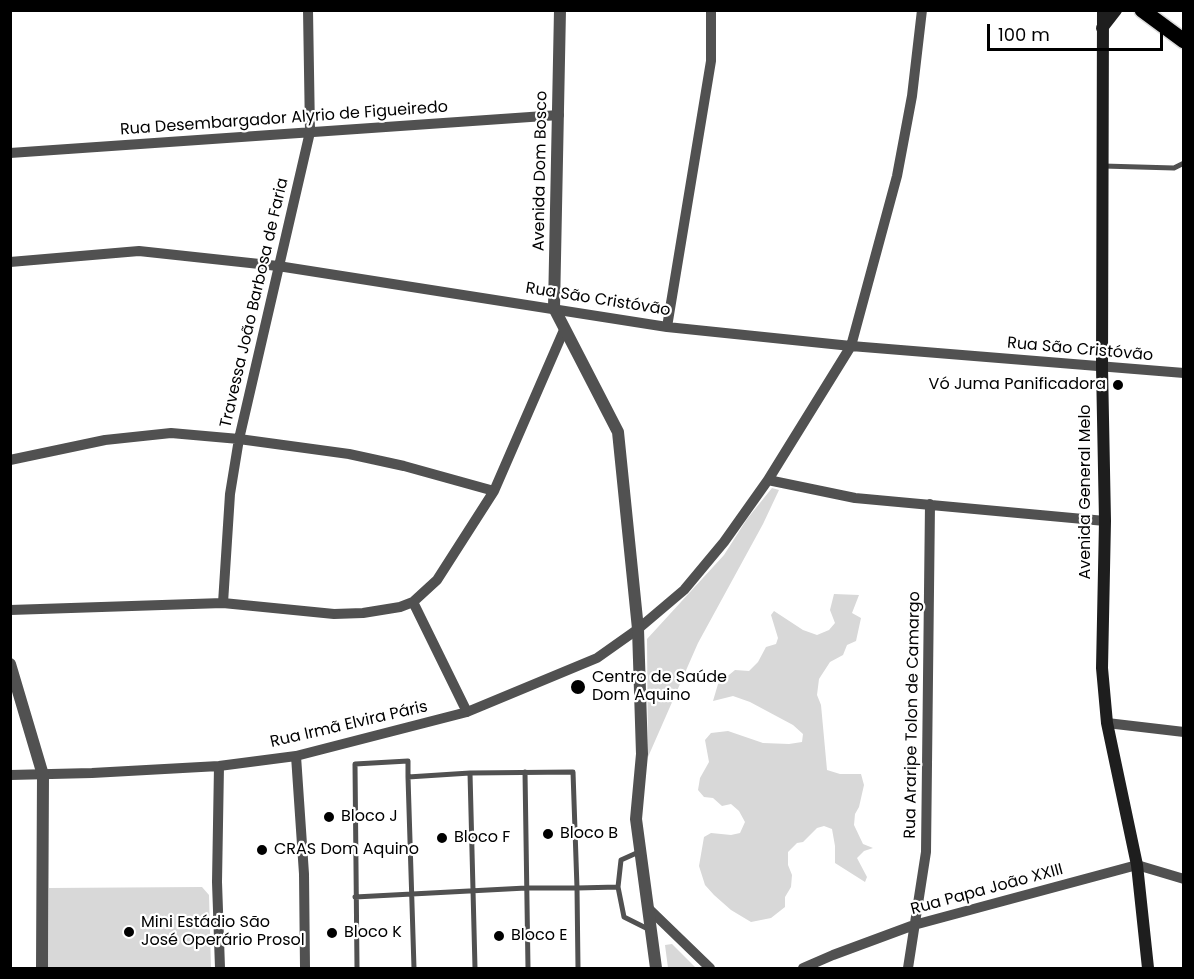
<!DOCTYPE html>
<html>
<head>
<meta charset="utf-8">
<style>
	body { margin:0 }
	#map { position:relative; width:1194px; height:979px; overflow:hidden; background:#fff; font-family:Poppins,sans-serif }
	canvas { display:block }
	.frame { position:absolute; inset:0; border:12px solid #000; pointer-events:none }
	.scale { position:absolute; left:987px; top:24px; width:176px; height:27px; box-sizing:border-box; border:3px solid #000; border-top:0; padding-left:8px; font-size:18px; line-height:21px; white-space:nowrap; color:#000; -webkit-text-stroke:4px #fff; paint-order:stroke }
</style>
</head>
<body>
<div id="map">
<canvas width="1194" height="979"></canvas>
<div class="frame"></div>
<div class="scale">100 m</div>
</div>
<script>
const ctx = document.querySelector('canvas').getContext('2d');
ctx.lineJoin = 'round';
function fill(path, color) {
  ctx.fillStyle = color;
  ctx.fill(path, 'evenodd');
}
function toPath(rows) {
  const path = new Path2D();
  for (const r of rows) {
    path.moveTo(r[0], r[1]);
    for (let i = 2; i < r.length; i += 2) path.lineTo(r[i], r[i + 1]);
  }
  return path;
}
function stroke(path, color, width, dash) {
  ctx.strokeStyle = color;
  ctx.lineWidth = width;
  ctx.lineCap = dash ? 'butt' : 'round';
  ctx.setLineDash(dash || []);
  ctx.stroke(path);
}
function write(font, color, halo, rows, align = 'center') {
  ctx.font = font + ' Poppins,sans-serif';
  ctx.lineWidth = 4.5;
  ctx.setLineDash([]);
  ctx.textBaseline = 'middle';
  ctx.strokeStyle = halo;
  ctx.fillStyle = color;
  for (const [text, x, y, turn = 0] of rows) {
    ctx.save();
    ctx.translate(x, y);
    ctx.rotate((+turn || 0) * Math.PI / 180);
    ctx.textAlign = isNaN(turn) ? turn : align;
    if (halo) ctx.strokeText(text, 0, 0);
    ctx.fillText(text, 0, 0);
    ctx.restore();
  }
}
fill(toPath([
	[772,488,779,490,763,524,698,643,648,757,647,639,724,555,747,519],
	[834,594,859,595,852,613,861,618,856,641,847,645,843,655,830,662,819,679,817,695,821,705,827,770,840,774,861,774,864,785,859,807,855,814,854,825,863,844,873,848,864,851,857,858,867,877,865,882,835,863,835,846,832,829,824,826,817,828,803,842,797,843,788,852,788,865,792,875,791,887,785,897,785,907,771,918,751,922,731,910,714,895,705,885,699,866,704,837,711,833,731,835,740,833,745,822,739,811,731,804,722,806,713,798,704,797,698,790,700,778,709,762,705,740,711,733,728,731,763,743,789,744,802,742,803,734,793,725,750,702,733,696,713,701,718,684,735,670,749,671,758,662,766,647,776,644,778,638,771,615,774,611,803,630,817,635,829,630,835,623,830,610],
	[202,887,209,895,211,968,48,968,49,888],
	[672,944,696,968,668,968,665,945]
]), '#d8d8d8');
const primary = toPath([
	[1142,10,1184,41]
]);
stroke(primary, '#dbdbdb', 18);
stroke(toPath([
	[1103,166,1174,168,1184,163],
	[525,772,528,968],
	[470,773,475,968],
	[408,777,414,968],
	[641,851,621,860,618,887,624,917,650,930],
	[355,897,526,888,577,888,578,968],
	[357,968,355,764,408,761,408,777,470,773,573,772,577,888,618,887]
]), '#515151', 5);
stroke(toPath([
	[10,153,559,115],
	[10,262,139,251,278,266,667,327,851,346,1184,373],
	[667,327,711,61,711,10],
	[10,460,105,440,171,433,239,439,349,454,404,466,494,491],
	[768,480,855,498,1105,521],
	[413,602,467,712],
	[223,603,230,494,239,439,310,132,308,10],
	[10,610,223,603,334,614,363,613,400,607,413,602,437,580,494,491,564,330],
	[1107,723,1184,732],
	[296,756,304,874,305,968],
	[219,766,217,882,220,968],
	[10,775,92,773,219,766,296,756,467,712,597,658,638,629,684,590,724,542,768,480,851,346,897,176,912,96,922,10],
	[649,909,710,968],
	[803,968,833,955,914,925,1137,865,1184,879],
	[908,968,926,852,930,504]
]), '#515151', 10);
stroke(toPath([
	[560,10,554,308,618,432,638,629,642,754,636,819,656,968],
	[10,664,43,775,42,968]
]), '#515151', 12);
stroke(toPath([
	[1103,10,1102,367,1105,521,1102,668,1107,723,1137,865,1148,968],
	[1102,28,1116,10]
]), '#1e1e1e', 12);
stroke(primary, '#000', 15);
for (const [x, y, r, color] of [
	[1118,385,6,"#000"],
	[578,687,8,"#000"],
	[329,817,6,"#000"],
	[548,834,6,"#000"],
	[442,838,6,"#000"],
	[262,850,6,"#000"],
	[129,932,6,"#000"],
	[332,933,6,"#000"],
	[499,936,6,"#000"]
]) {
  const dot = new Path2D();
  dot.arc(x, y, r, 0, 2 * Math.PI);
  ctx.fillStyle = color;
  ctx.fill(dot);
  stroke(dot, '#fff', 2);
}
write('16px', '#000', '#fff', [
	["Rua Desembargador Alyrio de Figueiredo",284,119,-4],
	["Avenida Dom Bosco",541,171,-89],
	["Rua São Cristóvão",598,300,9],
	["Travessa João Barbosa de Faria",255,303,-77],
	["Rua São Cristóvão",1080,350,5],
	["Avenida General Melo",1086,492,-90],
	["Rua Araripe Tolon de Camargo",913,715,-89],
	["Rua Irmã Elvira Páris",349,725,-13],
	["Rua Papa João XXIII",987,890,-15]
]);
write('16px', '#000', '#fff', [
	["Vó Juma Panificadora",1106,385,"right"],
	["Centro de Saúde",592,678],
	["Dom Aquino",592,696],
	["Bloco J",341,817],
	["Bloco B",560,834],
	["Bloco F",454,838],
	["CRAS Dom Aquino",274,850],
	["Mini Estádio São",141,923],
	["José Operário Prosol",141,941],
	["Bloco K",344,933],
	["Bloco E",511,936]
], 'left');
</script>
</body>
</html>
